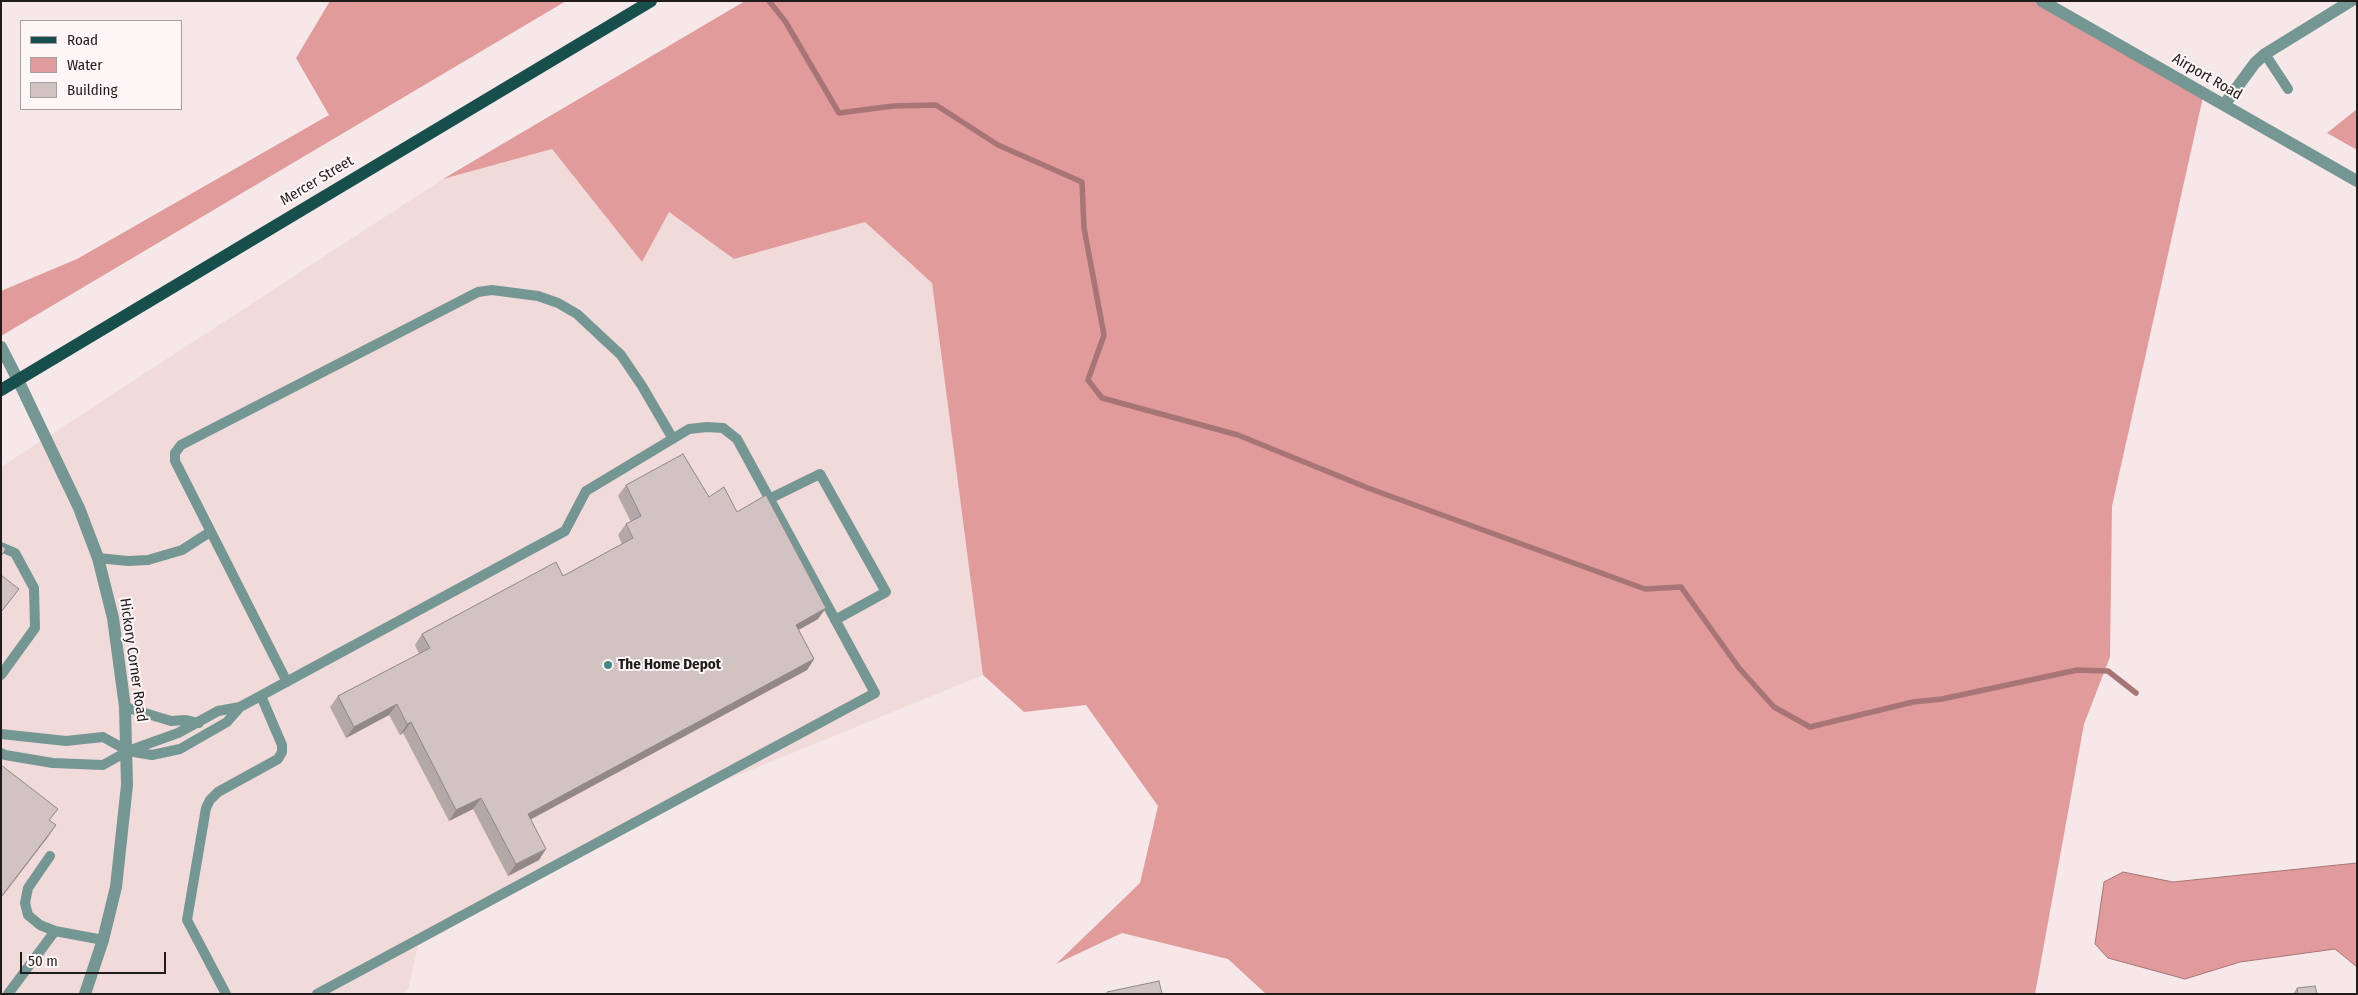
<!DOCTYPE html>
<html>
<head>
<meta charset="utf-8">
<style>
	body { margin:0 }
	#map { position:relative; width:2358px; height:995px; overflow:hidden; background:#f6e8e8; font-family:"Fira Sans Condensed",sans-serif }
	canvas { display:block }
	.frame { position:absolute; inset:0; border:2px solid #211c1c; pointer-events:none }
	.legend { position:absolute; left:20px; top:20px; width:162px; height:90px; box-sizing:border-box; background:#fff7f7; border:1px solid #a69f9f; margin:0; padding:6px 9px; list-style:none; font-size:15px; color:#211c1c }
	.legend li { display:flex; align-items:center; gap:10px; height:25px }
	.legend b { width:25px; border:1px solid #a69f9f }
	.scale { position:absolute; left:20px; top:952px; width:146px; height:22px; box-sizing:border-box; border:2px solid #211c1c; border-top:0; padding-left:6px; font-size:15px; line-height:18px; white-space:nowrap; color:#211c1c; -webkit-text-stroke:4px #fff7f7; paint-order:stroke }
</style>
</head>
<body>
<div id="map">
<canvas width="2358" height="995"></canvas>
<div class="frame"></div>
<ul class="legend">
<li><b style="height:6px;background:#174f4c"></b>Road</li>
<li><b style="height:14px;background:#e19b9c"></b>Water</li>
<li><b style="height:14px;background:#d0c3c2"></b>Building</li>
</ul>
<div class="scale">50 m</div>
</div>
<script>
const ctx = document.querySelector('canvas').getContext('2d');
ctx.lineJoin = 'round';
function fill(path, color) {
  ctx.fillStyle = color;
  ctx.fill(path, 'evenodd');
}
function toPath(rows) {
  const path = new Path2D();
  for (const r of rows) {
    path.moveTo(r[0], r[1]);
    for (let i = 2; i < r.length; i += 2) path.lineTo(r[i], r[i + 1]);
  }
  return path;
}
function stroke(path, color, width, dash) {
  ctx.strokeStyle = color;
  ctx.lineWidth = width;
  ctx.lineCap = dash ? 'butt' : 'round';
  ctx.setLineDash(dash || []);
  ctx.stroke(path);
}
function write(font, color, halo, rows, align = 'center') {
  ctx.font = font + ' "Fira Sans Condensed",sans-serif';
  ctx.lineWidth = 4;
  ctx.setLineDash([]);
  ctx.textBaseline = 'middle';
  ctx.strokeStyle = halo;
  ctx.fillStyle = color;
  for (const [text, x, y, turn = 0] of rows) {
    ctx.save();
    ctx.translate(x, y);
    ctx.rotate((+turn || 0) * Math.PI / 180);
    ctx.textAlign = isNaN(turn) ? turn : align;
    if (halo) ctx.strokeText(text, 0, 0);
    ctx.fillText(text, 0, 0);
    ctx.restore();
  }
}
fill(toPath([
	[552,149,642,261,669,212,735,259,865,222,932,283,983,675,675,801,418,946,408,990,400,994,1,994,1,467,443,179]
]), '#f1dada');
fill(toPath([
	[330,1,566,1,1,336,1,291,77,259,329,115,296,58],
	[745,1,2041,1,2205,88,2112,506,2110,657,2084,724,2035,994,1266,994,1228,959,1122,933,1056,964,1140,883,1158,806,1086,705,1024,712,983,675,932,283,865,222,734,259,669,212,642,262,552,149,443,179],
	[2357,109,2357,150,2327,133]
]), '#e19b9b');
const water = toPath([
	[2357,863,2357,967,2335,949,2240,962,2185,979,2108,958,2095,944,2104,882,2123,872,2173,882,2357,863]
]);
fill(water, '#e19b9c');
stroke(water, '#a77576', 1);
stroke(toPath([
	[769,1,785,21,839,113,893,106,936,105,998,145,1082,182,1084,228,1104,335,1088,380,1102,398,1238,435,1368,488,1645,589,1681,587,1739,668,1774,707,1810,727,1913,702,1942,699,2077,670,2108,671,2136,693]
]), '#a77576', 5.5);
stroke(toPath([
	[2265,54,2288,89],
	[769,499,820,474,886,592,835,620],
	[1,547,15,553,34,588,35,628,1,675],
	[98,558,128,561,148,560,182,550,210,532],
	[287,682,175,461,175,453,181,445,478,292,492,290,538,296,558,303,577,314,621,355,642,386,673,439],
	[125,707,171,721,186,720,199,723],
	[240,707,227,722,180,749,152,755,128,751,178,733,218,711,240,707,565,531,586,491,689,429,707,427,723,428,737,439,875,693,317,994],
	[1,734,66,741,103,737,128,751,103,765,53,763,5,755,1,753],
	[50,856,28,888,25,903,28,915,40,925,55,931,103,940],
	[8,994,55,931],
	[226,994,187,920,206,808,210,800,218,792,278,759,282,752,282,745,261,696]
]), '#759794', 10);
stroke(toPath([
	[2042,1,2357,181],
	[2224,105,2255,63,2265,54,2351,1],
	[18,380,79,508,98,558,113,618,125,707,127,785,116,887,103,940,85,994]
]), '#759794', 12);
stroke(toPath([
	[1,347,18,380]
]), '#759794', 12);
stroke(toPath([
	[1,390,651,1]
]), '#174f4c', 12);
fill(toPath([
	[626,485,709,497,737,512,818,619,798,630,814,659,807,670,530,820,539,860,508,876,473,809,449,821,403,733,400,735,389,715,346,738,330,707,338,696,419,654,415,645,422,634,563,576,622,544,618,535,626,524,631,522,618,496],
	[2297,988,2317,994,2293,994]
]), '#b3a8a7');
fill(toPath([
	[826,608,818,619,788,636,796,625],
	[814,659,807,670,520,825,528,814],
	[397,704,389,715,346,738,354,727],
	[411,722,403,733,400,735,407,724],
	[481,798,473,809,449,821,456,810],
	[56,825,48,837,1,898,1,897],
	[546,849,539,860,508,876,516,864]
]), '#928888');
const building = toPath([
	[683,454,709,497,724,487,737,512,766,495,826,608,796,625,814,659,528,814,546,849,516,864,481,798,456,810,411,722,407,724,397,704,354,727,338,696,430,648,422,634,556,562,563,576,633,538,626,524,641,516,626,485,683,454],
	[1,545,6,549,1,556,1,545],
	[1,575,19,589,1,612,1,575],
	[1,765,58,809,49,820,56,825,1,897,1,765],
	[1159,981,1162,994,1107,994,1107,992,1159,981],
	[2315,986,2317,994,2298,994,2297,988,2315,986]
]);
fill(building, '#d0c3c2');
stroke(building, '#928888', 1);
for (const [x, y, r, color] of [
	[608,665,5,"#428985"]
]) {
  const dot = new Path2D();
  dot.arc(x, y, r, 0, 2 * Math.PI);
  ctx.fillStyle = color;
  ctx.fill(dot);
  stroke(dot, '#fff7f7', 2);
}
write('15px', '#211c1c', '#fff7f7', [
	["Airport Road",2207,77,30],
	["Mercer Street",317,181,-31],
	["Hickory Corner Road",133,660,82]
]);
write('bold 15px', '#211c1c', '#fff7f7', [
	["The Home Depot",618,665]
], 'left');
</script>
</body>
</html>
